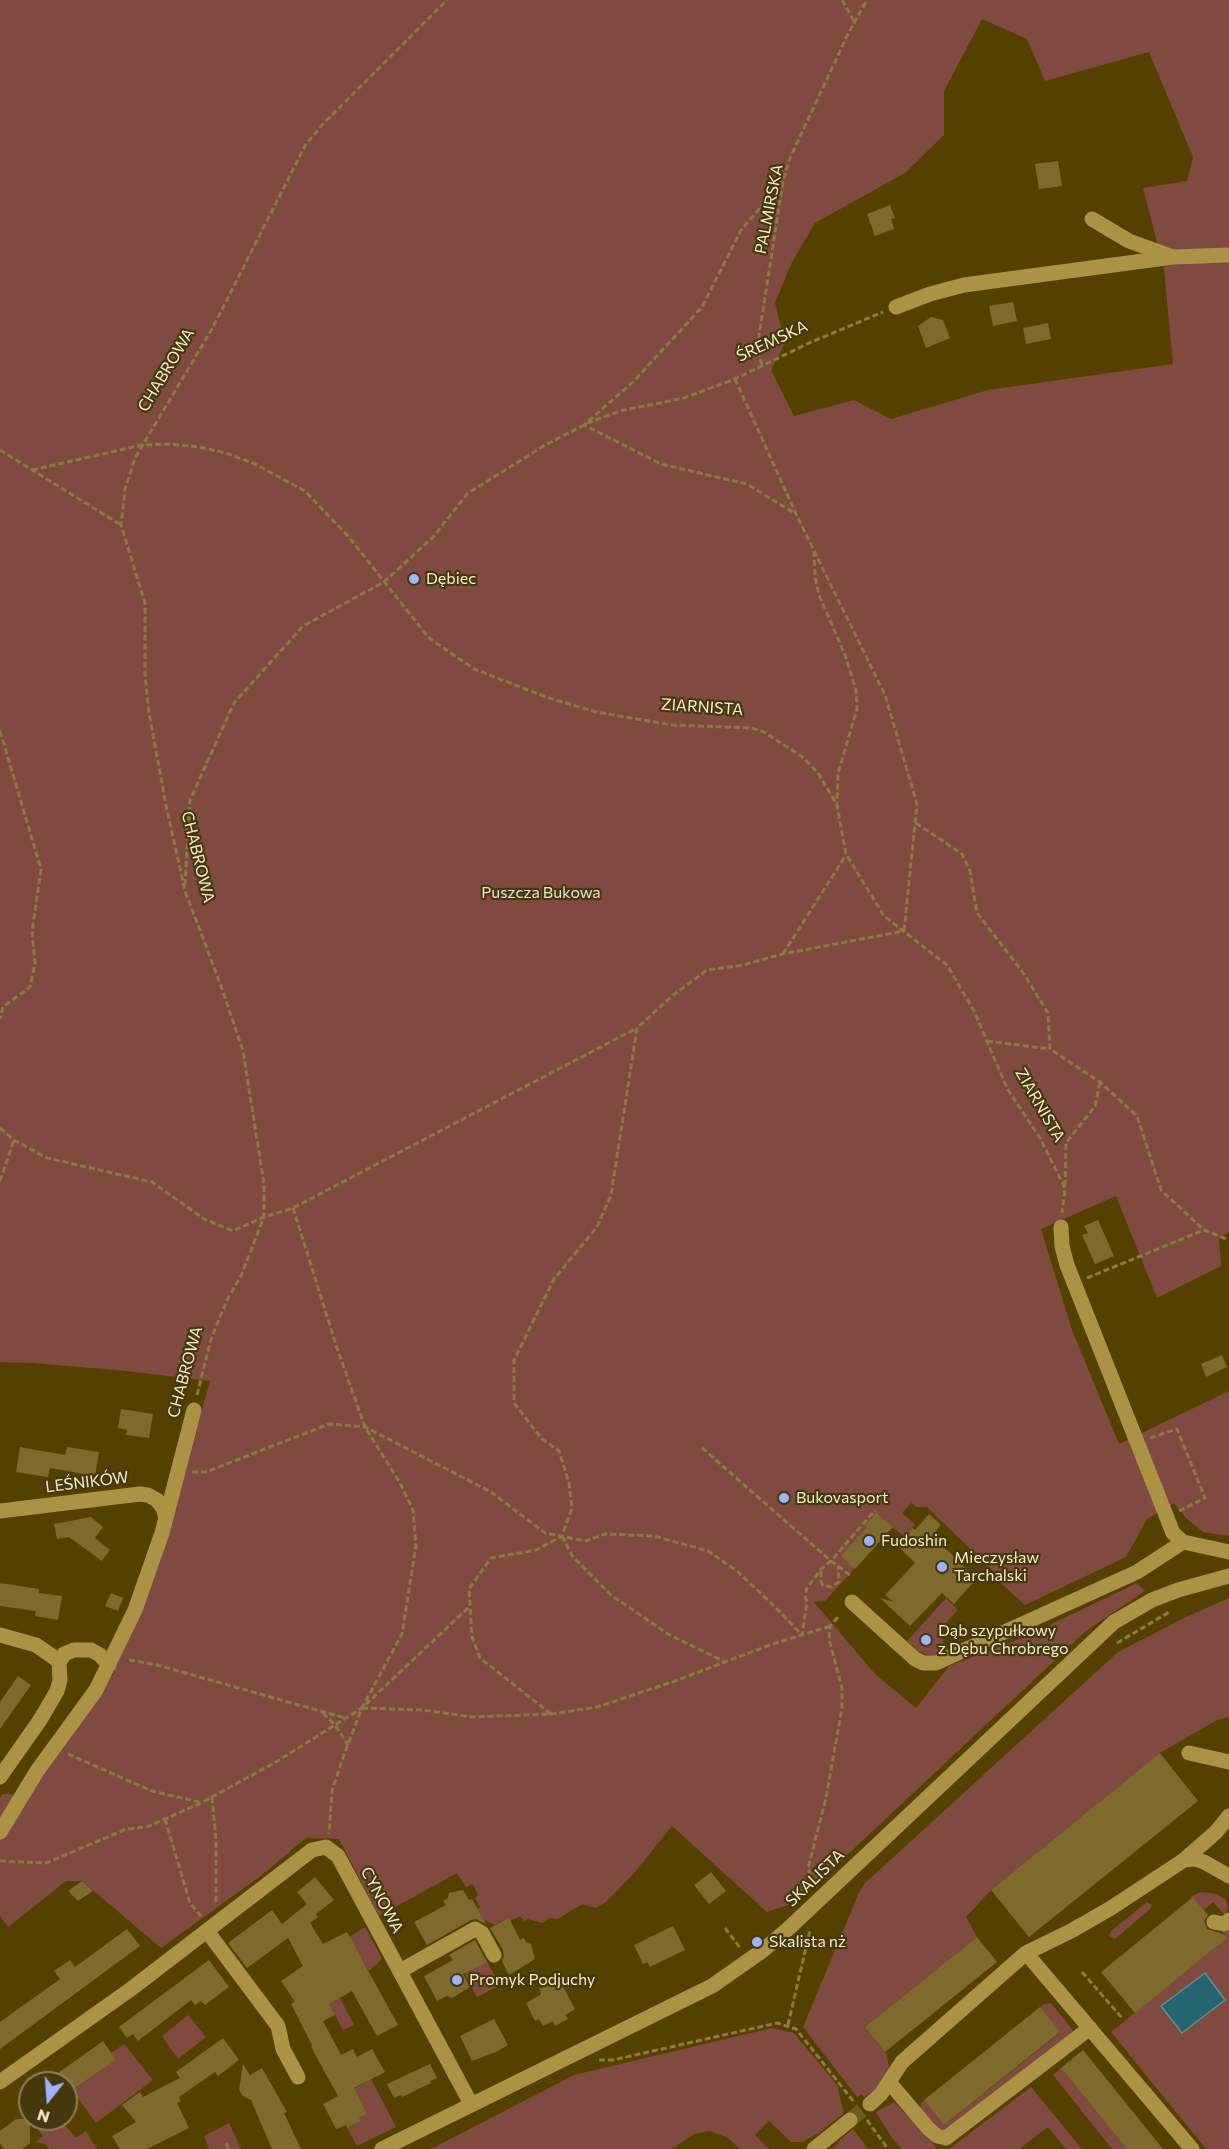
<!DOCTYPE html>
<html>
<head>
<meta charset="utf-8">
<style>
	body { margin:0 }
	#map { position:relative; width:1229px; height:2149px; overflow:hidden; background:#544100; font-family:Commissioner,sans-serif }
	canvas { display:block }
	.north { position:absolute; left:18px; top:2071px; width:60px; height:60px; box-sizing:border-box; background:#45380e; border:2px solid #8d8058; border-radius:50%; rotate:197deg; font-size:16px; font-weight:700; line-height:24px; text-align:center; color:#faedc8 }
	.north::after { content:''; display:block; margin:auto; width:21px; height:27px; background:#9db4fd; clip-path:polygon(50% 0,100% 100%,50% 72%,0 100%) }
</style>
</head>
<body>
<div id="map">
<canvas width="1229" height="2149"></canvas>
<div class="north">N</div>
</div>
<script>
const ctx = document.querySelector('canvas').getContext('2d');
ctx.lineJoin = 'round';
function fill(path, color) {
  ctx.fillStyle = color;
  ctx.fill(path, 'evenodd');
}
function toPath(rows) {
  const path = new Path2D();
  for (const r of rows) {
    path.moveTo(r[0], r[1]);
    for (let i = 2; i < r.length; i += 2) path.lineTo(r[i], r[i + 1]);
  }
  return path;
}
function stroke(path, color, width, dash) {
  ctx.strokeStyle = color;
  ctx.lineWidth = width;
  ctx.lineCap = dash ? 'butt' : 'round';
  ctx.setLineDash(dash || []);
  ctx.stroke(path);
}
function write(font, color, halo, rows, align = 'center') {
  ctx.font = font + ' Commissioner,sans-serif';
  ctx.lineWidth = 4.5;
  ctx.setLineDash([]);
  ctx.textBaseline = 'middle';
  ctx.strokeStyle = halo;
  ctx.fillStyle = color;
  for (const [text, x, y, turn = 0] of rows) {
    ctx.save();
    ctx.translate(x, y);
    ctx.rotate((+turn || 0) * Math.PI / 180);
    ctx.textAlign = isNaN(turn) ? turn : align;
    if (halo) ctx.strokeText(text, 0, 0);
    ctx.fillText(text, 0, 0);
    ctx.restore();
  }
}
fill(toPath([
	[0,0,1229,0,1229,1232,1219,1238,1221,1266,1157,1298,1116,1196,1041,1229,1072,1330,1119,1444,1229,1391,1229,1536,1203,1532,1186,1518,1174,1503,1147,1519,1126,1557,1025,1605,992,1575,994,1572,927,1507,917,1507,911,1503,902,1513,915,1524,904,1536,892,1527,825,1601,814,1602,876,1675,916,1708,949,1666,1027,1636,1137,1583,1145,1591,1086,1631,797,1902,767,1912,672,1826,635,1872,606,1902,596,1908,582,1904,558,1919,550,1918,542,1923,528,1919,524,1921,520,1916,511,1921,509,1918,495,1925,478,1917,475,1911,480,1907,475,1898,478,1895,473,1884,466,1887,457,1873,379,1916,339,1839,306,1838,262,1875,161,1948,82,1881,66,1881,8,1927,0,1916,0,1798,3,1794,26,1795,113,1674,173,1512,210,1381,126,1371,34,1363,0,1362],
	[982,19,1027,39,1045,81,1149,52,1193,157,1187,181,1143,188,1164,269,1173,364,988,390,891,419,854,400,794,416,771,370,785,343,775,303,792,262,815,223,905,173,944,135,944,91],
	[946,1598,958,1610,939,1630,948,1655,931,1656,919,1652,907,1641],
	[1229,1598,1229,1717,1217,1720,1160,1753,991,1890,966,1917,977,1937,865,2027,887,2055,889,2067,888,2074,878,2088,864,2097,862,2094,857,2097,803,2027,858,1895,864,1884,1118,1652,1184,1618],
	[1201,1892,1217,1894,1226,1900,1228,1908,1225,1915,1213,1902,1204,1910,1193,1897,1191,1898,1190,1897],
	[1147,1902,1152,1905,1150,1909,1115,1939,1109,1936,1111,1931],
	[1229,1925,1229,2149,1206,2149,1111,2032,1227,1938,1222,1932],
	[365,1927,382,1959,369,1971,349,1937],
	[485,1958,500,1985,477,1997,463,1970],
	[340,1998,354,2025,343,2030,329,2004],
	[1051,2003,1074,2032,945,2130,940,2129,920,2109,921,2104,924,2100,944,2125,1060,2033,1040,2007,1045,2004],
	[188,2015,206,2037,178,2059,162,2036],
	[772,2028,794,2033,837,2085,844,2113,819,2133,802,2142,791,2142,769,2121,755,2135,769,2149,740,2149,728,2138,710,2131,694,2134,672,2149,431,2149,574,2075],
	[124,2044,153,2080,96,2123,72,2090,116,2060,111,2053],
	[1061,2068,1127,2149,1112,2149,1053,2075],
	[371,2079,396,2127,357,2146,347,2128,360,2121,359,2118,367,2114,354,2089],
	[1031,2087,1082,2149,1066,2149,1048,2127,1019,2149,949,2149],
	[894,2102,905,2113,911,2114,937,2149,902,2149,892,2138,876,2112],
	[41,2119,47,2119,48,2121,52,2119,60,2119,76,2138,86,2131,97,2149,50,2149,45,2144,35,2142,43,2136,34,2124],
	[229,2123,241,2149,209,2149,204,2136],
	[853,2129,868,2149,833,2149,840,2140]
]), '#804a41');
const water = toPath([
	[1205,1973,1225,2000,1182,2033,1161,2006,1205,1973]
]);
fill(water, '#246571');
stroke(water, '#648e8b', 1.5);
fill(toPath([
	[1058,161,1062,186,1039,189,1035,164],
	[890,205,895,218,891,219,894,229,875,236,867,214],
	[1013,302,1017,321,993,326,989,306],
	[931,317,943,320,950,338,926,348,918,326],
	[1048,323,1051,339,1026,344,1023,328],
	[1098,1220,1114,1256,1095,1264,1082,1235,1088,1233,1084,1226],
	[1222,1355,1227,1367,1206,1377,1201,1364],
	[121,1409,153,1414,149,1438,126,1435,127,1430,118,1428],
	[20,1447,65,1455,67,1447,99,1452,95,1476,50,1468,48,1477,16,1472],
	[876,1513,893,1527,855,1569,841,1556,867,1527,865,1525],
	[929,1514,941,1525,932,1535,976,1579,954,1604,942,1593,910,1626,880,1598,894,1602,885,1595,915,1563,896,1544,912,1528,915,1530],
	[91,1517,103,1527,95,1538,110,1550,102,1561,69,1537,57,1539,54,1524],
	[0,1583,39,1589,39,1593,62,1596,58,1620,35,1616,36,1611,0,1606],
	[111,1593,123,1598,118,1611,105,1606],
	[18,1676,31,1685,0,1729,0,1702],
	[1160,1753,1198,1801,1029,1937,991,1890],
	[711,1872,726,1891,709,1904,694,1885],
	[315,1877,334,1900,316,1914,318,1917,310,1923,323,1944,347,1932,398,2025,377,2036,352,1991,329,2004,335,2015,323,2021,341,2055,353,2049,357,2057,372,2049,385,2072,354,2088,367,2114,359,2118,361,2121,347,2128,346,2125,336,2129,323,2104,338,2096,318,2060,311,2046,312,2045,291,2004,295,2002,281,1981,303,1966,288,1938,247,1968,228,1943,272,1910,282,1924,307,1904,297,1892],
	[82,1881,93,1891,78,1901,68,1891],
	[463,1890,469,1900,472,1899,486,1924,476,1919,471,1920,427,1945,414,1922,446,1905,443,1901,448,1898,449,1893],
	[1193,1897,1208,1915,1204,1921,1207,1929,1223,1934,1227,1938,1135,2013,1101,1972],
	[509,1918,520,1940,524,1938,526,1942,531,1944,535,1959,509,1975,502,1961,504,1956,503,1950,490,1928],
	[673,1926,685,1950,650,1967,647,1962,643,1964,634,1945],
	[127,1929,140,1946,0,2049,0,2022,60,1979,54,1971,70,1960,75,1967],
	[977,1937,997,1962,885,2052,865,2027],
	[475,1940,487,1962,463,1974,470,1987,452,1998,447,1996,437,2001,424,1976,453,1960,449,1955],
	[209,1960,229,1987,205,2005,201,2001,195,2005,191,2000,138,2041,133,2034,127,2038,119,2027],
	[559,1979,575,2009,565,2015,568,2019,555,2026,553,2021,543,2026,539,2019,535,2021,526,2003,540,1995,541,1993,539,1989],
	[1040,2007,1060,2032,944,2125,924,2100],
	[494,2019,508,2045,496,2052,472,2061,460,2036],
	[223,2038,239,2060,218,2076,215,2072,205,2079,179,2097,181,2101,177,2103,189,2128,147,2149,120,2149,112,2136,136,2122,122,2105,140,2092,143,2097,180,2078,176,2072],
	[103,2041,116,2060,66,2094,66,2083,44,2083],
	[1083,2050,1163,2149,1127,2149,1061,2068],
	[243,2064,250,2075,262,2068,287,2112,284,2113,301,2149,272,2149,251,2100,243,2096,239,2090],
	[430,2064,437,2078,430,2081,431,2083,402,2097,401,2095,394,2098,387,2084],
	[16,2119,30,2119,30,2143,22,2149,4,2149,0,2143,0,2131]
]), '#7f6a2e');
stroke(toPath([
	[850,2120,870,2104]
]), '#6d5b1e', 15, [15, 8]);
stroke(toPath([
	[842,0,854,21],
	[783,181,741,230,702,307,633,382,584,425,661,464,747,484,794,513],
	[762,365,757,349,783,181,790,158,848,34,867,0],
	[735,379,796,514,885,695,917,804,904,931],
	[0,450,121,525],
	[32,470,142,445,170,444,199,447,226,453,255,464,305,491,348,536,429,638,474,669,546,697,596,712,672,725,752,728,764,732,804,758,818,773,837,805,846,854,884,916,947,965,974,1011,1008,1090,1040,1138,1065,1188,1062,1213],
	[814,551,815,577,819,595,845,655,856,690,857,709,838,773,837,803],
	[0,731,41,869,32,932,35,963,30,987,3,1007,0,1019],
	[916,823,962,854,970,871,977,913,1024,974,1048,1013,1050,1049,1100,1082,1137,1116,1161,1190,1204,1230],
	[185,885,190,800,234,703,303,626,384,582,433,537,468,493,547,444,590,422,620,411,684,398,735,379,809,343,883,312],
	[783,954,846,855],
	[987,1041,1050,1049],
	[0,1128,14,1140,47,1158,152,1182,204,1219,233,1231,264,1217,293,1208,637,1028],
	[0,1181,14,1140],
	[1065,1186,1066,1143,1095,1106,1100,1082],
	[293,1208,337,1348,365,1427,400,1483,413,1510,416,1546,402,1634,362,1708,345,1752,332,1791,329,1834],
	[1087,1278,1204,1230,1229,1240],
	[197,1395,211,1339,227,1300,241,1276,264,1217,264,1184,243,1051,221,986,185,891,166,805,149,713,145,674,145,603,121,525,125,489,135,458,212,329,306,144,323,124,447,0],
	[1150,1438,1177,1429,1205,1498,1179,1511],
	[702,1448,831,1561,821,1569,807,1588,805,1596,807,1602,802,1635],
	[192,1472,206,1472,329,1424,365,1427,491,1492,545,1533,586,1541,605,1534,654,1536,708,1551,737,1571,775,1607,802,1635],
	[562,1536,573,1557,611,1595,668,1634,725,1662],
	[821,1571,821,1582,823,1585,831,1587,839,1582,838,1566],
	[850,1575,831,1561,875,1510],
	[1117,1643,1171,1611],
	[129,1660,157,1665,345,1718],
	[362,1708,423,1710,472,1717,551,1714,597,1707,675,1681,770,1645,830,1626],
	[323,1713,335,1725,348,1745],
	[551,1714,480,1658,472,1637,469,1589,491,1558,536,1550,562,1536,572,1508,569,1483,559,1451,542,1439,514,1403,514,1360,554,1279,597,1227,611,1195,637,1028,672,996,707,970,743,965,783,954,904,931],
	[68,1754,152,1791,199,1802],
	[212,1797,216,1840,216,1904],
	[165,1819,190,1903,202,1917],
	[0,1861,46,1863,124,1830,149,1826,201,1803,276,1762,362,1708,469,1607],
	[813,1884,808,1868,826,1798,842,1708,842,1688,829,1639,830,1626,840,1615],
	[725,1928,741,1949],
	[1082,1972,1123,2019],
	[788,2025,810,1930],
	[599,2060,613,2060,777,2023,796,2029,854,2102],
	[867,2120,888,2149],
	[226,2143,229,2149]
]), '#8b7a42', 3, [6, 3]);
stroke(toPath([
	[1092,219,1129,241,1170,256],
	[896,307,930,294,964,285,1173,257,1229,255],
	[1061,1227,1062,1246,1067,1265,1173,1533,1183,1542,1229,1552],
	[0,1511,140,1494,148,1495,157,1500,163,1508,166,1518],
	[852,1602,915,1659,923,1663,936,1663,1137,1572,1183,1542],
	[0,1635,36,1645,59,1661],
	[1189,1753,1229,1762],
	[0,1777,40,1720,57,1691,60,1680,59,1663,64,1654,74,1650,91,1650,100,1655,109,1665],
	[0,1832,37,1771,96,1690,135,1610,162,1533,194,1410],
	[1184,1860,1216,1832,1229,1816],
	[1214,1922,1224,1924,1229,1920],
	[207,1931,278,2026,283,2049,298,2077],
	[1026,1953,1071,1931,1111,1908,1184,1860,1195,1859,1204,1862,1229,1876],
	[400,1971,475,1929,482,1933,494,1955],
	[0,2082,131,1989,312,1850,326,1847,338,1856,471,2104],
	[889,2082,928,2128,937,2136,946,2138,1090,2028],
	[870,2104,881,2094,902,2062,1026,1953,1192,2149],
	[382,2149,712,1986,762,1951,788,1929,1114,1622,1152,1600,1178,1590,1229,1576],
	[814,2149,850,2120]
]), '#ab9245', 15);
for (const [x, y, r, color] of [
	[414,579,6,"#9db4fd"],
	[784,1498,6,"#9db4fd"],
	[869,1541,6,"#9db4fd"],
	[942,1567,6,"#9db4fd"],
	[926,1640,6,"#9db4fd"],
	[757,1942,6,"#9db4fd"],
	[457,1980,6,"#9db4fd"]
]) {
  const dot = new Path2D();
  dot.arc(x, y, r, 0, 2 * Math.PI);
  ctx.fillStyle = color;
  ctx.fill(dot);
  stroke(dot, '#45380e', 2);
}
write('16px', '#faedc8', '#45380e', [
	["PALMIRSKA",769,209,-79],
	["ŚREMSKA",772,341,-25],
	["CHABROWA",166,370,-59],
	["ZIARNISTA",702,707,4],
	["CHABROWA",198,857,76],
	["ZIARNISTA",1040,1105,60],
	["CHABROWA",185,1372,-75],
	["LEŚNIKÓW",87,1482,-7],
	["SKALISTA",815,1878,-44],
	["CYNOWA",382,1900,62]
]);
write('16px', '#faedc8', '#45380e', [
	["Dębiec",426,579],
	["Bukovasport",796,1498],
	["Fudoshin",881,1541],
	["Mieczysław",954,1558],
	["Tarchalski",954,1576],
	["Dąb szypułkowy",938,1631],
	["z Dębu Chrobrego",938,1649],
	["Skalista nż",769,1942],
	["Promyk Podjuchy",469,1980]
], 'left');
write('16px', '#f2deda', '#45380e', [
	["Puszcza Bukowa",541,893]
]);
</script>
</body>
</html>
